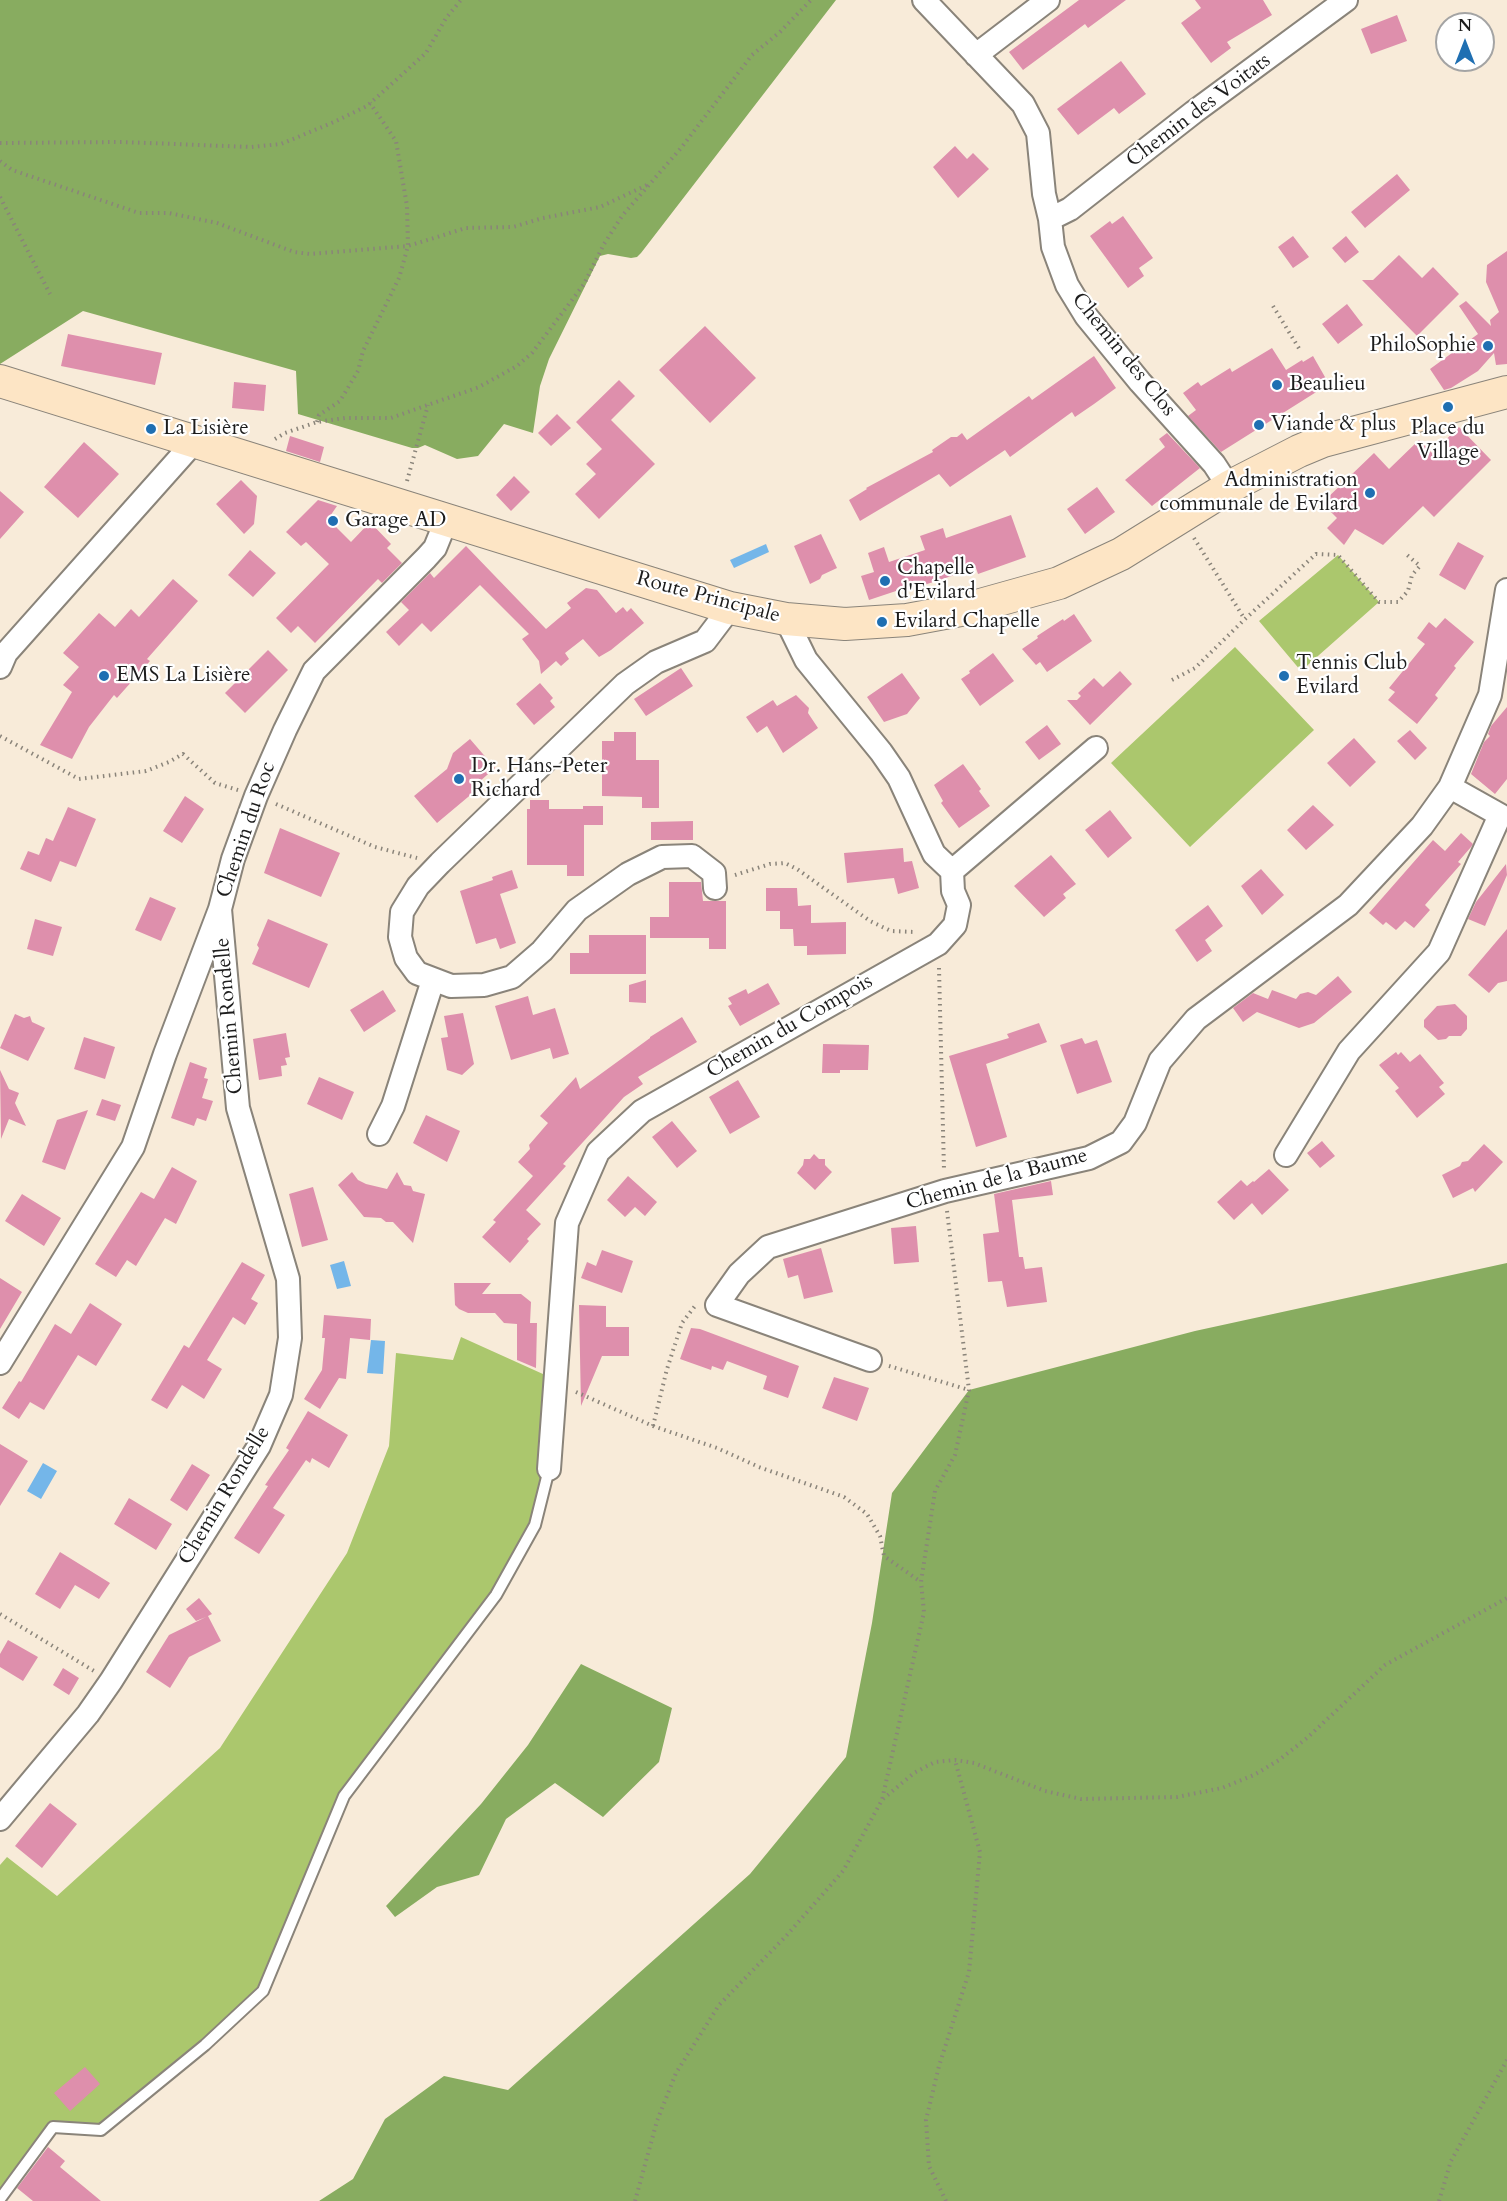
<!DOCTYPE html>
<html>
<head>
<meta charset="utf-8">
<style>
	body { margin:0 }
	#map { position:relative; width:1507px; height:2201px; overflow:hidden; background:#f8ebd9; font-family:Cardo,serif }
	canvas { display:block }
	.north { position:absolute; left:1435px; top:12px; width:60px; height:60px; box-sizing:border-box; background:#fff; border:2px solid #a4a4a4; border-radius:50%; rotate:0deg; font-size:16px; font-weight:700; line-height:24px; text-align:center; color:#1c1c1c }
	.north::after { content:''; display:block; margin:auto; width:21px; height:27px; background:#1f6fb2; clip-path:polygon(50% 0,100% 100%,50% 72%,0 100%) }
</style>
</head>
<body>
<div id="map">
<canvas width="1507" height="2201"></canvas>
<div class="north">N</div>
</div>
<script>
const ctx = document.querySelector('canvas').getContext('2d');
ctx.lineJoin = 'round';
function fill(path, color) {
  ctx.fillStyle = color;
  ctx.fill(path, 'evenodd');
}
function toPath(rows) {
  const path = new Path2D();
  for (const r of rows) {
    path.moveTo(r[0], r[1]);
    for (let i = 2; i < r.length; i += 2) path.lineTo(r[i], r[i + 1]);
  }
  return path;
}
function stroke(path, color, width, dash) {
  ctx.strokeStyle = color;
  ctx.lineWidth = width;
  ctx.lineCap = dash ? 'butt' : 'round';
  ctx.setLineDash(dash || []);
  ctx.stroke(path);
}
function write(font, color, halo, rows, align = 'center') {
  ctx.font = font + ' Cardo,serif';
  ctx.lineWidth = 4.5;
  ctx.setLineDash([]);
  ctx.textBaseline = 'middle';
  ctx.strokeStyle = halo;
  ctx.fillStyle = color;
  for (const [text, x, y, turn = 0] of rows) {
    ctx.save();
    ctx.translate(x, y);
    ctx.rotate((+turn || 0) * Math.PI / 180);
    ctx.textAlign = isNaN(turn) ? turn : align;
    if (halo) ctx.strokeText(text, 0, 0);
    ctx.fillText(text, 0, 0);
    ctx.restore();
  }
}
fill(toPath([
	[1338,555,1379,602,1301,671,1259,621],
	[1235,647,1314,730,1190,847,1111,763],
	[461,1337,554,1379,555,1392,535,1525,496,1595,344,1796,263,1991,101,2130,53,2127,0,2199,0,1865,7,1857,57,1896,220,1748,347,1553,389,1446,396,1353,453,1360]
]), '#abc76d');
fill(toPath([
	[0,0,836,0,641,253,637,257,631,258,608,254,600,256,549,359,540,386,533,433,504,424,478,456,457,459,425,445,418,448,412,448,298,414,296,371,83,311,0,364],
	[1507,1263,1507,2201,319,2201,353,2179,385,2119,444,2076,508,2090,750,1874,846,1757,872,1623,892,1493,969,1390,1195,1331],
	[581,1664,672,1708,659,1762,603,1817,555,1783,506,1819,479,1875,437,1887,395,1917,386,1906,481,1804,528,1745]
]), '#88ac60');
fill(toPath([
	[766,544,769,552,734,568,730,560],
	[344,1261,351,1286,337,1289,330,1265],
	[371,1340,385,1341,383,1374,367,1373],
	[43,1463,57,1471,41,1499,27,1491]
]), '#74b6e9');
fill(toPath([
	[1079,0,1126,0,1088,28,1085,24,1023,70,1009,52],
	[1195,0,1263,0,1272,15,1227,42,1231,48,1211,63,1181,23,1201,8],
	[1397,15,1407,41,1371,54,1361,29],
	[1121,61,1146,94,1119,114,1114,108,1078,135,1057,109],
	[955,146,967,159,973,153,989,169,958,198,933,167],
	[1397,174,1410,190,1365,228,1351,212],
	[1123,216,1153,258,1139,268,1144,276,1128,288,1090,236,1110,221,1112,224],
	[1293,236,1309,257,1293,268,1278,247],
	[1346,236,1359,252,1345,263,1332,248],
	[1507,251,1507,364,1496,365,1494,353,1478,371,1451,388,1444,390,1430,369,1478,334,1459,306,1466,301,1491,326,1490,320,1499,312,1486,282,1487,265],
	[1399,255,1422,278,1433,267,1459,294,1417,336,1362,280,1373,280],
	[1347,304,1363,325,1338,344,1322,324],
	[705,326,756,378,710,423,659,370],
	[68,334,162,353,155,385,61,366],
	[1272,348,1286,370,1302,360,1303,362,1313,356,1329,384,1221,452,1188,416,1196,410,1183,393,1198,382,1201,386,1230,368,1232,372],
	[1094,356,1116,388,1094,404,1075,417,1072,412,1010,457,1005,450,950,487,939,474,860,521,849,500,867,489,866,488,933,452,932,450,951,437,957,437,962,433,967,440,1029,396,1032,400],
	[619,380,635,396,611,420,655,464,599,519,575,494,596,474,586,464,602,449,576,422],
	[234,382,266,385,264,411,232,408],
	[557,414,571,428,551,446,538,433],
	[1459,427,1491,460,1434,517,1423,506,1383,545,1355,529,1344,545,1327,528,1337,518,1322,503,1374,453,1389,469,1419,440,1432,453],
	[1167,433,1200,468,1152,506,1125,480,1165,447,1159,439],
	[290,436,324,447,320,462,286,451],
	[84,442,119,474,78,518,44,487],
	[514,476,530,492,511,511,496,495],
	[241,480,257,496,254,524,244,534,216,504],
	[1097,487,1115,512,1085,534,1067,509],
	[0,491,24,512,0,539],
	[318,500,337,506,328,519,351,542,370,522,391,544,387,548,402,563,382,583,378,579,315,643,298,626,291,633,276,618,329,564,306,542,301,546,286,532],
	[1011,515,1026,557,978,574,976,568,921,586,920,583,869,600,861,576,874,572,868,553,884,547,889,562,925,550,920,536,943,528,946,538],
	[821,534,837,568,822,575,820,579,810,584,794,546],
	[1458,542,1484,556,1465,590,1439,575],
	[466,546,546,629,571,608,567,603,586,588,597,590,616,613,623,607,627,612,631,608,644,623,611,650,599,657,583,639,565,653,569,659,561,666,556,661,541,674,539,661,522,639,529,634,480,585,431,632,422,623,399,646,386,632,409,610,401,602,430,573,434,578],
	[250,550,276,573,253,597,228,575],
	[173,579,198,601,147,659,150,661,117,698,114,695,89,727,72,759,40,745,72,692,63,685,79,667,63,653,99,613,115,627,131,609,139,617],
	[1074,614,1092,641,1047,672,1040,662,1036,665,1022,649,1038,638,1037,636,1063,619,1064,621],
	[1445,618,1474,642,1454,666,1456,668,1435,695,1438,698,1417,724,1388,700,1395,692,1389,688,1425,644,1417,638,1429,622,1436,628],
	[268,650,288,670,245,713,225,693],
	[993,653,1014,681,980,706,961,679,970,673,969,671],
	[681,668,693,686,646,716,634,699],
	[1120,671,1132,684,1090,725,1067,700,1077,700,1081,696,1078,693,1094,678,1103,687],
	[902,673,920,698,907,714,884,722,867,697],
	[540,683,553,698,550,701,555,707,534,725,516,704],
	[796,695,809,708,808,713,818,728,783,753,767,726,757,733,746,717,773,700,777,706],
	[1507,707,1507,779,1495,794,1471,774,1484,742,1490,736,1488,734,1491,726],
	[1047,725,1061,744,1039,760,1025,742],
	[1410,730,1427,748,1415,760,1397,741],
	[614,732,636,732,636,760,659,760,659,808,642,808,642,797,602,796,602,741,614,741],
	[1354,738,1376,762,1350,787,1327,763],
	[470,739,495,768,471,789,474,792,437,823,414,796,447,769,453,753],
	[963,764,981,789,979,791,990,806,959,828,941,803,943,801,934,785],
	[185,796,204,809,182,843,163,831],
	[530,800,549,800,549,809,583,809,583,806,603,806,603,825,584,825,584,876,567,876,567,865,527,865,527,809,530,809],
	[1313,805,1334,825,1306,850,1287,830],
	[68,807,96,819,76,867,60,861,51,882,20,869,28,851,39,855,46,838,53,841],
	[1110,810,1132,838,1108,858,1085,830],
	[693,821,693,840,651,840,651,822],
	[280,828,340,853,321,897,264,873],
	[1461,833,1473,844,1471,847,1458,862,1461,864,1425,905,1430,910,1414,928,1405,921,1396,930,1386,922,1383,925,1369,913,1433,840,1445,851],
	[903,848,904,862,912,861,919,888,898,894,894,878,847,883,844,853],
	[1051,855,1076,884,1063,894,1066,898,1044,917,1014,886],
	[1506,864,1507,875,1485,926,1468,919,1476,902],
	[1261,869,1284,895,1262,915,1241,886],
	[512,870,518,888,500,894,516,943,500,949,496,938,476,944,460,891,493,880,492,877],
	[669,882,701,882,703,901,726,901,726,949,709,949,709,938,650,938,650,917,669,917],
	[766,888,797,888,798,906,811,905,811,923,846,922,846,954,807,955,807,946,794,946,793,929,780,929,780,911,766,911],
	[150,897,176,908,161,941,135,930],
	[1208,905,1223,926,1205,940,1212,951,1197,962,1175,930],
	[35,919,62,927,53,956,27,949],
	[268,919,328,944,309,988,252,964,259,948,257,945],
	[1507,929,1507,981,1498,983,1489,993,1468,975],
	[589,935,646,935,646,974,570,974,570,953,589,953],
	[1338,976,1352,992,1314,1023,1299,1028,1257,1012,1243,1022,1233,1008,1253,993,1268,999,1272,990,1296,999,1300,994,1308,992,1316,995],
	[646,980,646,1003,629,1002,629,985],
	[768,983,780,1004,740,1026,728,1006,732,1004,728,998,746,989,748,994],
	[383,990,396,1011,364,1032,350,1010],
	[528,996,533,1015,555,1008,569,1054,553,1059,550,1048,511,1060,495,1006],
	[1455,1004,1467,1016,1467,1029,1461,1036,1449,1036,1446,1039,1438,1040,1424,1027,1424,1020,1437,1006],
	[463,1013,474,1064,462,1075,447,1070,441,1038,448,1037,444,1016],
	[15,1014,24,1018,30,1016,32,1022,45,1028,28,1061,0,1048],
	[682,1017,697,1042,638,1077,643,1084,624,1097,563,1164,566,1166,526,1210,541,1224,527,1239,529,1241,510,1263,482,1237,496,1222,493,1220,533,1176,518,1162,530,1149,529,1145,548,1123,540,1116,576,1077,580,1089,650,1038,650,1037],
	[1039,1023,1047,1042,986,1064,1007,1137,976,1147,949,1056,1009,1038,1007,1034],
	[286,1033,290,1057,285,1058,287,1065,281,1066,282,1076,259,1080,253,1039],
	[84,1037,115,1047,105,1079,74,1069],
	[1082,1038,1085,1044,1097,1040,1112,1082,1077,1094,1060,1045],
	[823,1044,869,1045,868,1070,840,1070,840,1073,822,1073],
	[1396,1052,1398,1055,1401,1052,1410,1062,1420,1054,1444,1083,1439,1087,1445,1094,1417,1118,1395,1091,1399,1088,1379,1065],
	[190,1062,207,1068,204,1078,208,1079,202,1098,213,1101,206,1121,197,1118,194,1126,171,1118],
	[0,1070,9,1089,19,1093,15,1103,26,1126,9,1119,1,1139],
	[319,1077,354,1092,342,1120,307,1104],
	[738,1080,760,1117,730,1134,709,1097],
	[102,1099,121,1105,115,1121,96,1115],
	[88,1110,65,1170,42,1162,57,1120],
	[426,1115,460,1131,447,1162,413,1143],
	[672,1121,697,1151,677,1168,652,1137],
	[1322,1141,1335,1156,1320,1168,1307,1153],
	[1484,1144,1503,1162,1475,1192,1473,1188,1453,1198,1442,1175,1460,1166,1462,1162,1468,1161],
	[814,1154,819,1159,825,1159,825,1165,832,1172,815,1190,797,1173,803,1165,804,1159,810,1159],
	[172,1167,197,1181,176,1224,165,1218,136,1266,127,1260,116,1277,95,1264,141,1192,154,1199],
	[1269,1169,1289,1190,1262,1215,1252,1203,1234,1220,1217,1202,1241,1180,1247,1186,1253,1181,1254,1182],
	[352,1172,358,1180,366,1184,387,1189,397,1172,404,1185,411,1186,413,1191,425,1194,413,1243,393,1222,386,1222,381,1218,364,1217,338,1185],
	[628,1176,657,1202,645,1216,635,1207,625,1217,607,1200],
	[1051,1181,1053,1195,1012,1200,1019,1257,1023,1257,1025,1269,1042,1267,1047,1302,1007,1307,1002,1281,988,1282,983,1234,999,1232,994,1194],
	[313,1187,328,1240,302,1247,289,1194],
	[22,1194,61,1218,44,1246,5,1221],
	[916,1226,919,1262,894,1264,891,1228],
	[821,1248,833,1292,804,1299,798,1275,788,1278,783,1259],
	[602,1250,633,1261,622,1293,581,1278,587,1262,596,1266],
	[242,1262,265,1275,251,1299,258,1303,245,1325,233,1317,207,1360,222,1369,204,1399,182,1385,167,1409,151,1400,184,1345,189,1348],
	[0,1278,22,1292,0,1329],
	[454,1283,491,1283,482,1294,521,1294,531,1302,530,1323,537,1323,536,1368,517,1360,517,1324,504,1323,495,1313,468,1313,459,1309,455,1305],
	[90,1303,122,1324,96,1366,78,1355,44,1410,30,1402,19,1419,2,1408,19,1381,21,1382,55,1324,71,1334],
	[579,1305,606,1306,606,1327,629,1327,629,1356,602,1356,581,1406],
	[324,1315,371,1319,370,1340,350,1338,346,1379,339,1378,320,1409,304,1399,322,1370,325,1338,322,1338],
	[691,1328,700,1329,799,1366,788,1398,763,1389,767,1376,727,1361,723,1370,712,1366,711,1370,680,1359],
	[834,1377,869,1388,857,1421,822,1408],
	[308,1411,348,1435,329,1468,312,1458,310,1463,306,1460,273,1508,285,1515,259,1554,234,1538,268,1486,265,1485,289,1450,286,1448],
	[0,1444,28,1461,0,1506],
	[192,1464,210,1475,187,1511,170,1500],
	[129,1498,172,1524,156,1550,114,1524],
	[60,1552,110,1583,99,1599,75,1585,60,1609,35,1594],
	[199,1598,212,1614,208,1616,221,1641,189,1657,170,1688,146,1672,169,1635,206,1617,196,1621,186,1609],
	[8,1640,38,1657,23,1681,0,1667,0,1654],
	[63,1668,79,1678,69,1695,53,1685],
	[50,1803,77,1824,42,1868,15,1846],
	[85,2067,100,2084,70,2111,54,2093],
	[48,2147,65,2161,60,2167,101,2201,33,2201,17,2188]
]), '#de8fac');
const lane = toPath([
	[0,2199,53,2127,101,2130,205,2045,263,1991,344,1796,496,1595,535,1525,549,1469]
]);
const street = toPath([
	[924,0,1023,104,1038,133,1044,194,1050,219,1053,247,1067,285,1086,316,1140,382,1214,464,1229,487],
	[976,55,1048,0],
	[1050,219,1070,209,1194,112,1346,0],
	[0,667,6,653,186,451,190,441],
	[952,871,1096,748],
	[715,888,714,873,692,856,662,857,628,874,577,910,542,951,512,977,484,985,451,986,417,973,406,958,400,937,402,912,418,886,440,863,625,684,656,662,705,641,730,608],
	[379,1134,393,1106,433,980],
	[1286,1155,1349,1051,1439,952,1500,815,1450,787],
	[870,1360,717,1305,739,1274,768,1247,945,1191,1089,1158,1121,1142,1135,1123,1160,1061,1196,1019,1348,905,1422,826,1450,787,1490,695,1507,590],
	[0,1363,133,1147,165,1054,220,909,233,859,256,796,285,730,314,671,426,558,435,548,446,521],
	[549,1469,567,1223,598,1152,642,1111,938,944,955,925,959,905,953,891,952,871,934,854,899,778,881,752,806,660,786,619],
	[0,1819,88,1714,111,1681,259,1446,281,1395,290,1338,288,1279,238,1108,220,909]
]);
const secondary = toPath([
	[0,381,730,608,786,619,845,624,907,620,966,609,1059,583,1121,554,1229,487,1299,451,1323,441,1507,392]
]);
stroke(lane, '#8a847a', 14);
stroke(street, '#8a847a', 26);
stroke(secondary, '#8a847a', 34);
stroke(toPath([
	[0,143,122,142,251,147,281,144,334,122,367,106,426,53,446,18,461,0],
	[0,161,12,170,139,213,169,213,217,223,294,252,310,254,408,246,466,228,513,227,543,218,600,207,647,185],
	[0,197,50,294],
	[1273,306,1300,350],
	[317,422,319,415,340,401,358,371,363,351,399,278,408,246,407,206,396,141,370,103],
	[275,439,285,433,317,422,345,418,391,418,479,387,517,366,532,353,584,284,604,244,622,216,681,148,752,55,780,32,811,0],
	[407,481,428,405],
	[1194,538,1244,618],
	[1172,680,1195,668,1245,619,1316,554,1338,555,1379,602,1398,602,1408,591,1412,575,1420,566,1407,555],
	[0,736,79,779,146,771,169,762,183,754,215,783,238,790],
	[276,804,375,847,417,858],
	[735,875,770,864,785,863,797,869,870,921,891,931,915,932],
	[939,968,944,1170],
	[889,1366,969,1390],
	[576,1392,653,1426,717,1448,759,1467,844,1497,867,1514,880,1536,884,1556,921,1582],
	[653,1426,667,1369,682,1323,695,1306],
	[0,1614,94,1671],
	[883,1799,914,1773,925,1767,935,1762,955,1760,974,1763,1045,1791,1081,1799,1177,1797,1222,1788,1254,1775,1279,1760,1307,1738,1385,1665,1507,1598],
	[635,2201,657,2121,676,2073,719,2005,787,1935,843,1871,882,1800,924,1612,921,1582,935,1491,955,1455,969,1390,947,1211],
	[946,2201,929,2166,926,2120,939,2066,969,1972,980,1852,955,1760],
	[1439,2201,1451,2161,1507,2060]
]), '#8a847a', 4, [1.5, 4.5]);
stroke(lane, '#fff', 10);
stroke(street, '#fff', 22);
stroke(secondary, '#fde5c5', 32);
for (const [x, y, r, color] of [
	[1488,346,6,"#1f6fb2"],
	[1277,385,6,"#1f6fb2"],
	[1448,407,6,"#1f6fb2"],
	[1259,425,6,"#1f6fb2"],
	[151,429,6,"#1f6fb2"],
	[1370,493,6,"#1f6fb2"],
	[333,521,6,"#1f6fb2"],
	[885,581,6,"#1f6fb2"],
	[882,622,6,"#1f6fb2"],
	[104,676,6,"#1f6fb2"],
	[1284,676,6,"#1f6fb2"],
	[459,779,6,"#1f6fb2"]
]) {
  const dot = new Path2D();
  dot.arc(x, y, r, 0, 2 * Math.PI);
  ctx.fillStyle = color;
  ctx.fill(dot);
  stroke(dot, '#fff', 2);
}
write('21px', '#1c1c1c', '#fff', [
	["Chemin des Voitats",1199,111,-37],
	["Chemin des Clos",1123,355,51],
	["Route Principale",708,598,15],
	["Chemin du Roc",247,830,-71],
	["Chemin Rondelle",230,1016,-95],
	["Chemin du Compois",790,1027,-30],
	["Chemin de la Baume",997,1180,-15],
	["Chemin Rondelle",225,1496,-59]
]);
write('21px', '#1c1c1c', '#fff', [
	["PhiloSophie",1476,346,"right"],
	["Beaulieu",1289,385],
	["Viande & plus",1271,425],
	["La Lisière",163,429],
	["Place du",1448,429,"center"],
	["Village",1448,453,"center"],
	["Administration",1358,481,"right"],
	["communale de Evilard",1358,505,"right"],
	["Garage AD",345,521],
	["Chapelle",897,569],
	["d'Evilard",897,593],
	["Evilard Chapelle",894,622],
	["Tennis Club",1296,664],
	["Evilard",1296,688],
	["EMS La Lisière",116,676],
	["Dr. Hans-Peter",471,767],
	["Richard",471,791]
], 'left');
</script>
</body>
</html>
